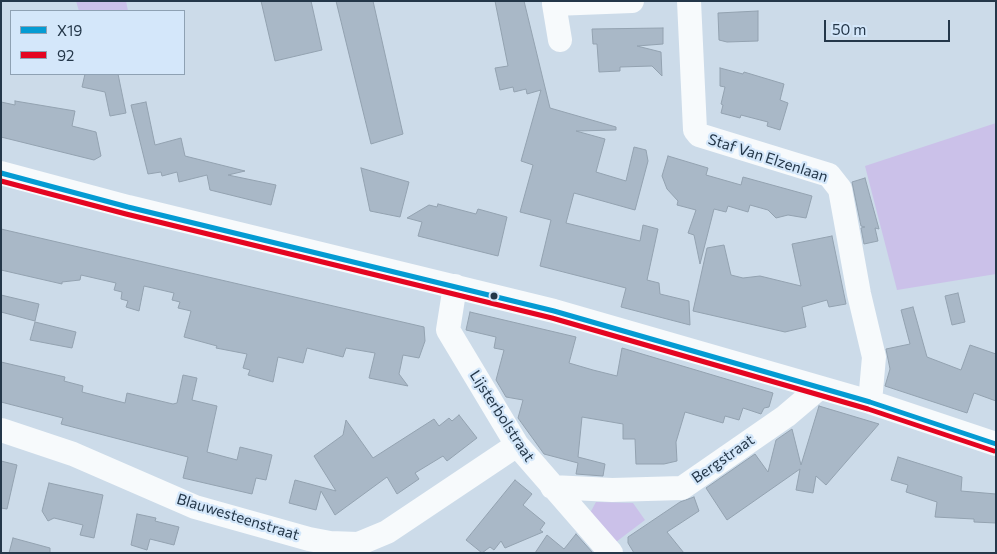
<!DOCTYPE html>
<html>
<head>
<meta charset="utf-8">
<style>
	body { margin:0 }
	#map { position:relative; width:997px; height:554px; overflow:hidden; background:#ccdbe9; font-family:Commissioner,sans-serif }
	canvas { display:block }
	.frame { position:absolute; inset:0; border:2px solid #243749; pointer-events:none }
	.legend { position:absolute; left:10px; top:10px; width:175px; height:65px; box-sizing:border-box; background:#d4e7fa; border:1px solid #8ea1b3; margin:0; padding:6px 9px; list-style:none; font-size:15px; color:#243749 }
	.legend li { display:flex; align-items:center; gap:10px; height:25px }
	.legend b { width:25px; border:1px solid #8ea1b3 }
	.scale { position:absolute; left:824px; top:20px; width:126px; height:22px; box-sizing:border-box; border:2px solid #243749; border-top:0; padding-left:6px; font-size:15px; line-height:18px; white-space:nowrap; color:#243749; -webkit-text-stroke:4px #d4e7fa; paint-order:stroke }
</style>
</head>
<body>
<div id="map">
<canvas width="997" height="554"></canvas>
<div class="frame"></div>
<ul class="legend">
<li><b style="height:6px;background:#049bd3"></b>X19</li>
<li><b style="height:6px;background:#e40521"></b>92</li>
</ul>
<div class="scale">50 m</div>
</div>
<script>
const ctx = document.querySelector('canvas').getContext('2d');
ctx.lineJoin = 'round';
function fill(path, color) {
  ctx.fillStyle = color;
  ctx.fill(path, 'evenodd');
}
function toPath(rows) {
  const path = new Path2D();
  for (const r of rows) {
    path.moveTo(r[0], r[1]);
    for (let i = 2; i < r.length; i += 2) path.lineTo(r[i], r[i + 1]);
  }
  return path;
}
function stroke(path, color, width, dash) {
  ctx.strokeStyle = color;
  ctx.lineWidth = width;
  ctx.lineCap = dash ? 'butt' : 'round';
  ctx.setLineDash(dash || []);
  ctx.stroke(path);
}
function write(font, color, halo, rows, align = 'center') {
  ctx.font = font + ' Commissioner,sans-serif';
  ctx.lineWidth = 4.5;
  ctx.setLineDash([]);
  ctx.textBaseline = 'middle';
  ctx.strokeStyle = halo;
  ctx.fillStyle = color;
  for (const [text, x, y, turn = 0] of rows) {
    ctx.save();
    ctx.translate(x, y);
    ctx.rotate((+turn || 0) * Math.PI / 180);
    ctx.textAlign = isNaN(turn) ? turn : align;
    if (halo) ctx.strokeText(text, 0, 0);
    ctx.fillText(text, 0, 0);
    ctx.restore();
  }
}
fill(toPath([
	[76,1,126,1,128,11,79,11],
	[996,123,996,274,897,290,865,166],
	[596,502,633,503,645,520,616,542,590,513]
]), '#cbc1e9');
const building = toPath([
	[261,1,311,1,322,50,275,61,261,1],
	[336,1,373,1,403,134,371,144,336,1],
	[495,1,524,1,550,108,616,127,616,130,576,131,605,139,596,172,626,181,634,147,646,150,648,161,635,210,574,193,566,223,640,241,643,225,658,229,647,280,659,283,660,294,689,301,690,325,621,307,626,288,540,266,551,220,520,212,533,165,521,161,541,90,527,94,526,89,514,92,513,87,500,90,495,68,508,66,495,1],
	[758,11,758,41,727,42,719,40,718,13,758,11],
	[663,28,663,44,637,46,661,52,662,76,652,66,620,67,620,71,599,72,597,44,593,44,592,29,663,28],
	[720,68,743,74,744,72,784,84,780,100,788,103,780,130,767,126,768,122,741,115,740,118,721,113,723,105,721,104,725,87,720,86,720,68],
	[85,74,118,74,126,113,110,116,105,92,82,87,85,74],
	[15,101,75,111,72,126,96,132,101,156,94,160,1,137,1,102,15,105,15,101],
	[146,102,155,145,181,138,185,156,245,171,228,175,276,185,271,205,210,190,207,175,179,182,177,172,162,176,161,172,148,174,131,105,146,102],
	[668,156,708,168,706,175,741,185,743,177,812,196,806,218,788,215,776,218,768,210,750,205,748,212,728,206,726,212,714,209,700,264,694,235,688,233,696,210,677,205,678,201,667,189,662,176,668,156],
	[361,168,409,182,400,217,370,211,361,168],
	[865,178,879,229,875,228,878,241,864,244,861,228,865,227,861,226,852,182,865,178],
	[438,204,476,214,478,209,507,217,498,256,418,236,422,222,407,218,429,205,437,207,438,204],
	[1,229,424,327,425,341,419,358,403,355,399,374,408,386,369,378,375,353,346,348,343,357,307,348,303,363,278,357,273,382,248,375,250,370,243,368,247,354,216,348,217,346,184,337,191,311,178,308,180,302,172,300,174,293,144,286,139,311,126,307,128,301,121,299,122,292,114,290,116,283,81,275,80,280,62,282,62,284,1,270,1,229],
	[832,236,846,304,829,307,827,300,802,307,806,327,785,332,693,311,707,248,724,245,731,275,743,278,760,276,801,286,792,244,832,236],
	[958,293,965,322,952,325,945,296,958,293],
	[1,295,39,304,35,321,1,312,1,295],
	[913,307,927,357,961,370,970,345,996,354,996,401,974,393,967,413,885,386,890,369,886,349,910,344,901,310,913,307],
	[470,312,576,337,569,363,593,370,617,376,622,348,773,393,769,407,764,408,761,414,743,408,739,420,725,416,723,423,685,412,676,442,677,461,664,464,636,464,635,439,623,439,623,424,582,417,578,457,605,464,603,476,576,474,578,463,544,454,518,418,523,400,506,397,496,380,504,350,494,348,496,337,466,330,470,312],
	[35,322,76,332,72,348,30,340,35,322],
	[1,362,65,377,64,381,83,386,82,392,125,403,127,393,173,404,177,403,183,375,197,378,192,400,217,406,207,452,237,460,240,447,272,455,266,480,256,478,252,494,183,478,188,457,61,424,63,418,1,402,1,362],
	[819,406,879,424,826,485,816,476,813,493,796,490,800,469,727,520,706,488,755,454,768,472,776,440,792,429,801,465,819,406],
	[459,415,477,438,447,461,443,456,415,473,419,479,397,494,387,477,335,515,321,491,316,510,289,503,295,480,336,491,314,456,343,435,346,420,373,458,434,419,439,426,449,418,452,421,459,415],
	[898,457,962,477,961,491,996,494,996,523,974,522,974,519,935,517,937,502,906,492,908,485,891,480,898,457],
	[1,461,17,465,7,509,1,508,1,461],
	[515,480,532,494,523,505,545,523,540,530,543,532,505,548,501,541,494,550,490,547,482,553,466,540,515,480],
	[49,483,103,495,94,538,80,535,83,525,54,518,48,521,42,511,49,483],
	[694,497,699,511,667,532,684,553,634,553,628,543,628,537,680,502,694,497],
	[137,514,156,518,155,521,179,527,174,545,150,539,147,550,131,545,137,514],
	[576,534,593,553,535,553,547,535,564,549,576,534],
	[13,538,50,548,50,553,9,553,13,538]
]);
fill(building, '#a9b8c7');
stroke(building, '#93a2b0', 1);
stroke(toPath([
	[554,1,554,4,632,1],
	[689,1,695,130,699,135,829,175,840,189,859,294,874,357,870,402],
	[554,4,560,40],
	[1,173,128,207,554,311,870,402,996,444],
	[455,286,448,330,517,445,611,553],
	[1,430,73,454,195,507,309,539,330,543,358,544,387,532,517,445],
	[552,487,612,490,682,488,786,416,819,388]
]), '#f7fafc', 24);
stroke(toPath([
	[1,173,128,207,554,311,870,402,996,444]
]), '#049bd3', 5);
stroke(toPath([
	[1,181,126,214,552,318,868,409,994,451]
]), '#e40521', 5);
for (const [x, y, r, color] of [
	[494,296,4.5,"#243749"]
]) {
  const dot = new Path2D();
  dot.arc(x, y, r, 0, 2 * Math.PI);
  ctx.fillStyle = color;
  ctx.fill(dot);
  stroke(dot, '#d4e7fa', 2);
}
write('15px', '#243749', '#d4e7fa', [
	["Staf Van Elzenlaan",768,158,18],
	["Lijsterbolstraat",502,416,57],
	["Bergstraat",723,459,-35],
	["Blauwesteenstraat",238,517,17]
]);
</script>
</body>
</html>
